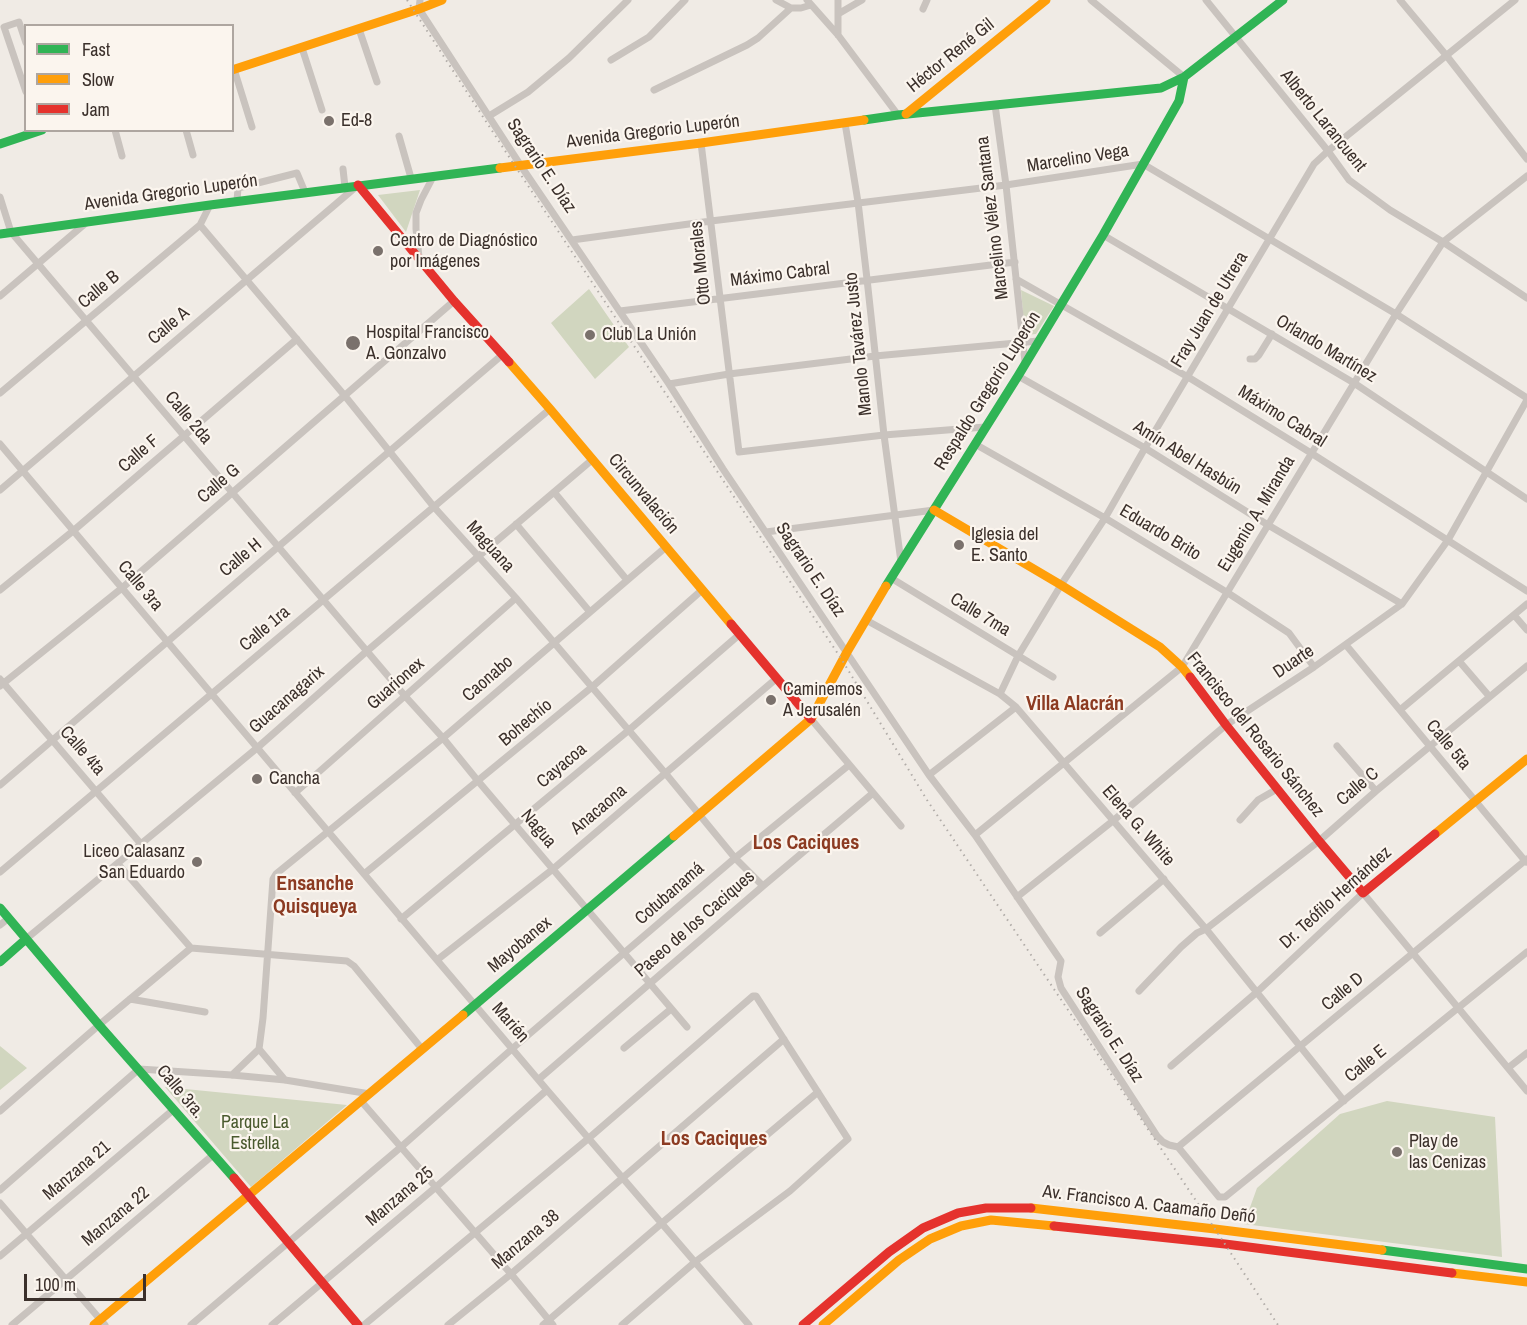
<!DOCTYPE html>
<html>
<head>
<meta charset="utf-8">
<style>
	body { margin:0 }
	#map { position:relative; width:1527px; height:1325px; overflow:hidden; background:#f0ebe5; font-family:"Archivo Narrow",sans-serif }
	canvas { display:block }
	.legend { position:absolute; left:24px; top:24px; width:210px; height:108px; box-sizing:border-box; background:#fbf5ee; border:2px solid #aea6a0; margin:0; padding:8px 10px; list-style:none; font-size:18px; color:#3b302b }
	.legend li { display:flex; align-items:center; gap:12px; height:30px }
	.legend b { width:30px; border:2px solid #aea6a0 }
	.scale { position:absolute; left:24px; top:1274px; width:122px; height:27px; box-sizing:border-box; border:3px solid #3b302b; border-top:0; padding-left:8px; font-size:18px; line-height:21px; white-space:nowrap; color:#3b302b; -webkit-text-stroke:4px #fbf5ee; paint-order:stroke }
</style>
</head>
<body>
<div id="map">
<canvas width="1527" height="1325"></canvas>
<ul class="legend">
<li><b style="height:8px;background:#30b455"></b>Fast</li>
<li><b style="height:8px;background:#ff9f0a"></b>Slow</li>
<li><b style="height:8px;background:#e5322d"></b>Jam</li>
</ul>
<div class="scale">100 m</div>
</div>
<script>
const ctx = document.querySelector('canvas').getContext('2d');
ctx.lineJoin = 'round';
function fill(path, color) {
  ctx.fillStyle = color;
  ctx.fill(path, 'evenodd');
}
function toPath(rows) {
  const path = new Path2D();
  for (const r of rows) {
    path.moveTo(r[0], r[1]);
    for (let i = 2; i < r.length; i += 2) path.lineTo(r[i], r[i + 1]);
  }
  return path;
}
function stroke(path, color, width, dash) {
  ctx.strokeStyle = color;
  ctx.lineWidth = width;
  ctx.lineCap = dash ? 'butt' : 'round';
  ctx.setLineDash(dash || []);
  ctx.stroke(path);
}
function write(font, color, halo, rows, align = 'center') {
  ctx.font = font + ' "Archivo Narrow",sans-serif';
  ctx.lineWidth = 4.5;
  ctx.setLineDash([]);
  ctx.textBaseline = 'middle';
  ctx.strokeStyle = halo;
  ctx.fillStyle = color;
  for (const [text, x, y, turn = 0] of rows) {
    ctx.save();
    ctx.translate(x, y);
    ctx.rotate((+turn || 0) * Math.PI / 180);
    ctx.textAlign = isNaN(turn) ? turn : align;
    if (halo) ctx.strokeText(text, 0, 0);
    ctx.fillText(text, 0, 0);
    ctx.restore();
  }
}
fill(toPath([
	[420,190,406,232,378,195],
	[589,289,629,347,595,379,551,323],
	[1021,290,1054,306,1036,334,1025,335],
	[0,1046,27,1068,0,1090],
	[165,1087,347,1105,251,1187],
	[1387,1101,1495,1117,1502,1257,1244,1224,1257,1188,1340,1114]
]), '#d1d6bf');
stroke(toPath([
	[420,0,419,9,521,166,669,384,723,469,929,775,975,835,1061,961,1058,977,1061,988,1157,1136,1163,1142,1169,1145,1178,1147],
	[776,0,791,8],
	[807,0,838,35,898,115],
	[838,0,838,14],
	[1091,0,1184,77],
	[1206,0,1328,151,1349,180,1390,210,1443,242,1527,298],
	[1400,0,1446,55,1527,159],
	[923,9,927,0],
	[359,29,377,82],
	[838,35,838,14,862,0],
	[26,43,19,22,4,27,26,92],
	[302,48,322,110],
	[611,60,649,37,685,0],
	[234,69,252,127],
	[654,90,747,45,758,38,791,8,801,8,811,5],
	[995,105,1006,185,1025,362],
	[489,116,528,92,569,58,628,0],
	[845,123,858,202,867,279,884,435,901,562],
	[115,130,122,156],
	[186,130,193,155],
	[399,136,411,178],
	[701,143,739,452,884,435,985,427],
	[343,169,345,187],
	[0,197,11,232,405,696,443,738,478,781,687,1027],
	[237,201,238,188,297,173,305,192],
	[200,225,345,396,434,507,516,598,666,774,735,858,763,886],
	[1103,235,1354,383,1527,499],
	[572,240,711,221,1006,185,1143,164,1396,314,1527,398],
	[419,257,416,229,416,213,421,200,433,177],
	[1016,279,1188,377,1311,453,1527,591],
	[0,296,87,222],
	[620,311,1015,262],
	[1250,359,1255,359,1259,355,1272,334],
	[1018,376,1145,448,1268,525,1402,604],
	[669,384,729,374,875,356,1038,341],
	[0,393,200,225,210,205],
	[0,444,547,1090,749,1325],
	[975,444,1105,518,1228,593,1289,633,1314,667],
	[0,490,357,186],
	[554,492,627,580],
	[516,524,590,612],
	[766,532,934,510],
	[891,578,1053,677],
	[0,590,73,531,297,339],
	[1514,615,1527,630],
	[866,620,1000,694,1016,707,1206,929,1344,1101],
	[1346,645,1526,862],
	[1459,661,1489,696],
	[0,679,141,844],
	[0,686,122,588,454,301],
	[1000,694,1018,656,1061,585,1105,518,1145,448,1314,164,1328,151,1515,0],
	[1400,710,1527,604],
	[811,719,901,826],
	[1337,746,1376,791],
	[929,775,1016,707],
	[0,785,502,355],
	[295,793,516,598],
	[1240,820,1258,800,1277,789],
	[975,835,1182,667,1396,314,1443,242,1527,176],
	[118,864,191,948],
	[0,872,550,409],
	[364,874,592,687,702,590],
	[1017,897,1114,820,1226,725,1314,667,1402,604,1448,540,1527,400],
	[401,919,629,730,740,634],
	[0,925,9,918],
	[1100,933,1164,879],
	[26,939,257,748,367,651,593,459],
	[437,960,553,869,777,678],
	[1139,991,1181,947,1197,933,1206,929,1319,841,1376,791,1527,666],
	[130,999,205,1012],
	[624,1048,671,1009],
	[259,1049,285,1080],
	[1171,1066,1257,992,1363,893,1527,1091],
	[1508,1068,1527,1053],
	[232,1075,259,1049,263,1018,273,879,276,874,443,738,666,547],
	[539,1079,763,886,873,793],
	[361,1101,511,1274,553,1325],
	[0,1111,99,1025,191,948,347,961,354,966,422,1049],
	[1178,1147,1219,1197,1225,1197,1527,952],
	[1178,1147,1527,859],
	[0,1190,139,1069,232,1075,285,1080,370,1094],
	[0,1203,105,1325],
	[0,1256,173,1110],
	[12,1325,213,1155],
	[191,1325,401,1147,513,1048,735,858,849,765],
	[272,1325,436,1187,547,1090],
	[364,1325,589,1138,753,996,756,996,848,1139,790,1191,695,1262,622,1325],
	[448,1325,511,1274,784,1039],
	[543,1325,662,1223,818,1092]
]), '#c9c3be', 7);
stroke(toPath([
	[864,120,898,115,1161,88,1184,77,1283,0],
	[0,144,42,130],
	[0,234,210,205,500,168],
	[886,586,1018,376,1103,235,1179,101,1184,77],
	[0,908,99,1025,234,1178],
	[0,962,26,939],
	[463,1015,674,836],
	[1382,1250,1527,1269]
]), '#30b455', 9);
stroke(toPath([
	[232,70,419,9,442,0],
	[906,114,1046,0],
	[500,168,701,143,864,120],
	[509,362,550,409,731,624],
	[934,510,1061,585,1160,647,1182,667,1190,677],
	[1435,834,1527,759],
	[674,836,811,719,847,652,886,586],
	[1031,1208,1215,1229,1382,1250],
	[1452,1273,1527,1282],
	[94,1325,463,1015],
	[823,1325,899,1260,930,1239,961,1226,991,1220,1054,1226]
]), '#ff9f0a', 9);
stroke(toPath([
	[358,185,454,301,509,362],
	[731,624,811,719],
	[1190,677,1226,725,1319,841,1363,893,1435,834],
	[234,1178,358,1325],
	[1054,1226,1225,1244,1452,1273],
	[803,1325,889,1252,923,1228,958,1213,986,1208,1031,1208]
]), '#e5322d', 9);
stroke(toPath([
	[407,0,515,166,842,660,927,800,1215,1229,1278,1325]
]), '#b1aca8', 2, [1.5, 4.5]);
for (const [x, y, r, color] of [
	[329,121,6,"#7a716c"],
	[378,251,6,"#7a716c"],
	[590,335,6,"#7a716c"],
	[353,343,8,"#7a716c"],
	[959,545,6,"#7a716c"],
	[771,700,6,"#7a716c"],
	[257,779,6,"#7a716c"],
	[197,862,6,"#7a716c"],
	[1397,1152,6,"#7a716c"]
]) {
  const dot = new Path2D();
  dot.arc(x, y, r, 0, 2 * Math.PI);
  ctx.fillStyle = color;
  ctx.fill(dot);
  stroke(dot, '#fbf5ee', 2);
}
write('18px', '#3b302b', '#fbf5ee', [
	["Héctor René Gil",951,56,-39],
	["Alberto Larancuent",1323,121,51],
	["Avenida Gregorio Luperón",653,132,-7],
	["Marcelino Vega",1078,159,-9],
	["Sagrario E. Díaz",541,166,56],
	["Avenida Gregorio Luperón",171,193,-8],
	["Marcelino Vélez Santana",993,218,-97],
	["Otto Morales",701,263,-96],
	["Máximo Cabral",780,275,-7],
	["Calle B",99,290,-40],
	["Fray Juan de Utrera",1210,310,-59],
	["Calle A",169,326,-40],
	["Manolo Tavárez Justo",859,344,-96],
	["Orlando Martínez",1326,349,31],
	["Respaldo Gregorio Luperón",988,391,-58],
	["Máximo Cabral",1282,417,32],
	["Calle 2da",188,418,50],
	["Calle F",139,454,-41],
	["Amín Abel Hasbún",1187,458,32],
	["Calle G",219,484,-41],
	["Circunvalación",643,494,50],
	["Eugenio A. Miranda",1257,514,-59],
	["Eduardo Brito",1160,533,31],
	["Maguana",490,547,48],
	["Calle H",241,558,-40],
	["Sagrario E. Díaz",810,570,56],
	["Calle 3ra",140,586,50],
	["Calle 7ma",980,615,31],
	["Calle 1ra",265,629,-40],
	["Duarte",1294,662,-34],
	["Caonabo",488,679,-41],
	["Guarionex",396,684,-41],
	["Guacanagarix",287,700,-41],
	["Bohechío",526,723,-40],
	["Francisco del Rosario Sánchez",1255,735,51],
	["Calle 5ta",1448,745,50],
	["Calle 4ta",82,751,49],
	["Cayacoa",562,766,-40],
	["Calle C",1358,787,-40],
	["Anacaona",599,810,-40],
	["Elena G. White",1138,826,49],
	["Nagua",538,829,50],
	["Cotubanamá",670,894,-41],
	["Dr. Teófilo Hernández",1336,898,-42],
	["Paseo de los Caciques",695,924,-41],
	["Mayobanex",520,945,-40],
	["Calle D",1343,992,-40],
	["Marién",510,1023,49],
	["Sagrario E. Díaz",1109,1035,57],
	["Calle E",1366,1064,-39],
	["Calle 3ra.",180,1092,50],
	["Manzana 21",77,1171,-40],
	["Manzana 25",400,1197,-40],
	["Av. Francisco A. Caamaño Deñó",1149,1205,7],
	["Manzana 22",116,1217,-40],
	["Manzana 38",526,1240,-40]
]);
write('18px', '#3b302b', '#fbf5ee', [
	["Ed-8",341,121],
	["Centro de Diagnóstico",390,241],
	["por Imágenes",390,262],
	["Hospital Francisco",366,333],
	["A. Gonzalvo",366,354],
	["Club La Unión",602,335],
	["Iglesia del",971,535],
	["E. Santo",971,556],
	["Caminemos",783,690],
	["A Jerusalén",783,711],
	["Cancha",269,779],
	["Liceo Calasanz",185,852,"right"],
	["San Eduardo",185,873,"right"],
	["Play de",1409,1142],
	["las Cenizas",1409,1163]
], 'left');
write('18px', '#4a5a2e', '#fbf5ee', [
	["Parque La",255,1123],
	["Estrella",255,1144]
]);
write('bold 20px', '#8c3b22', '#fbf5ee', [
	["Villa Alacrán",1075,705],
	["Los Caciques",806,844],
	["Ensanche",315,885],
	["Quisqueya",315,908],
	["Los Caciques",714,1140]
]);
</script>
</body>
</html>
